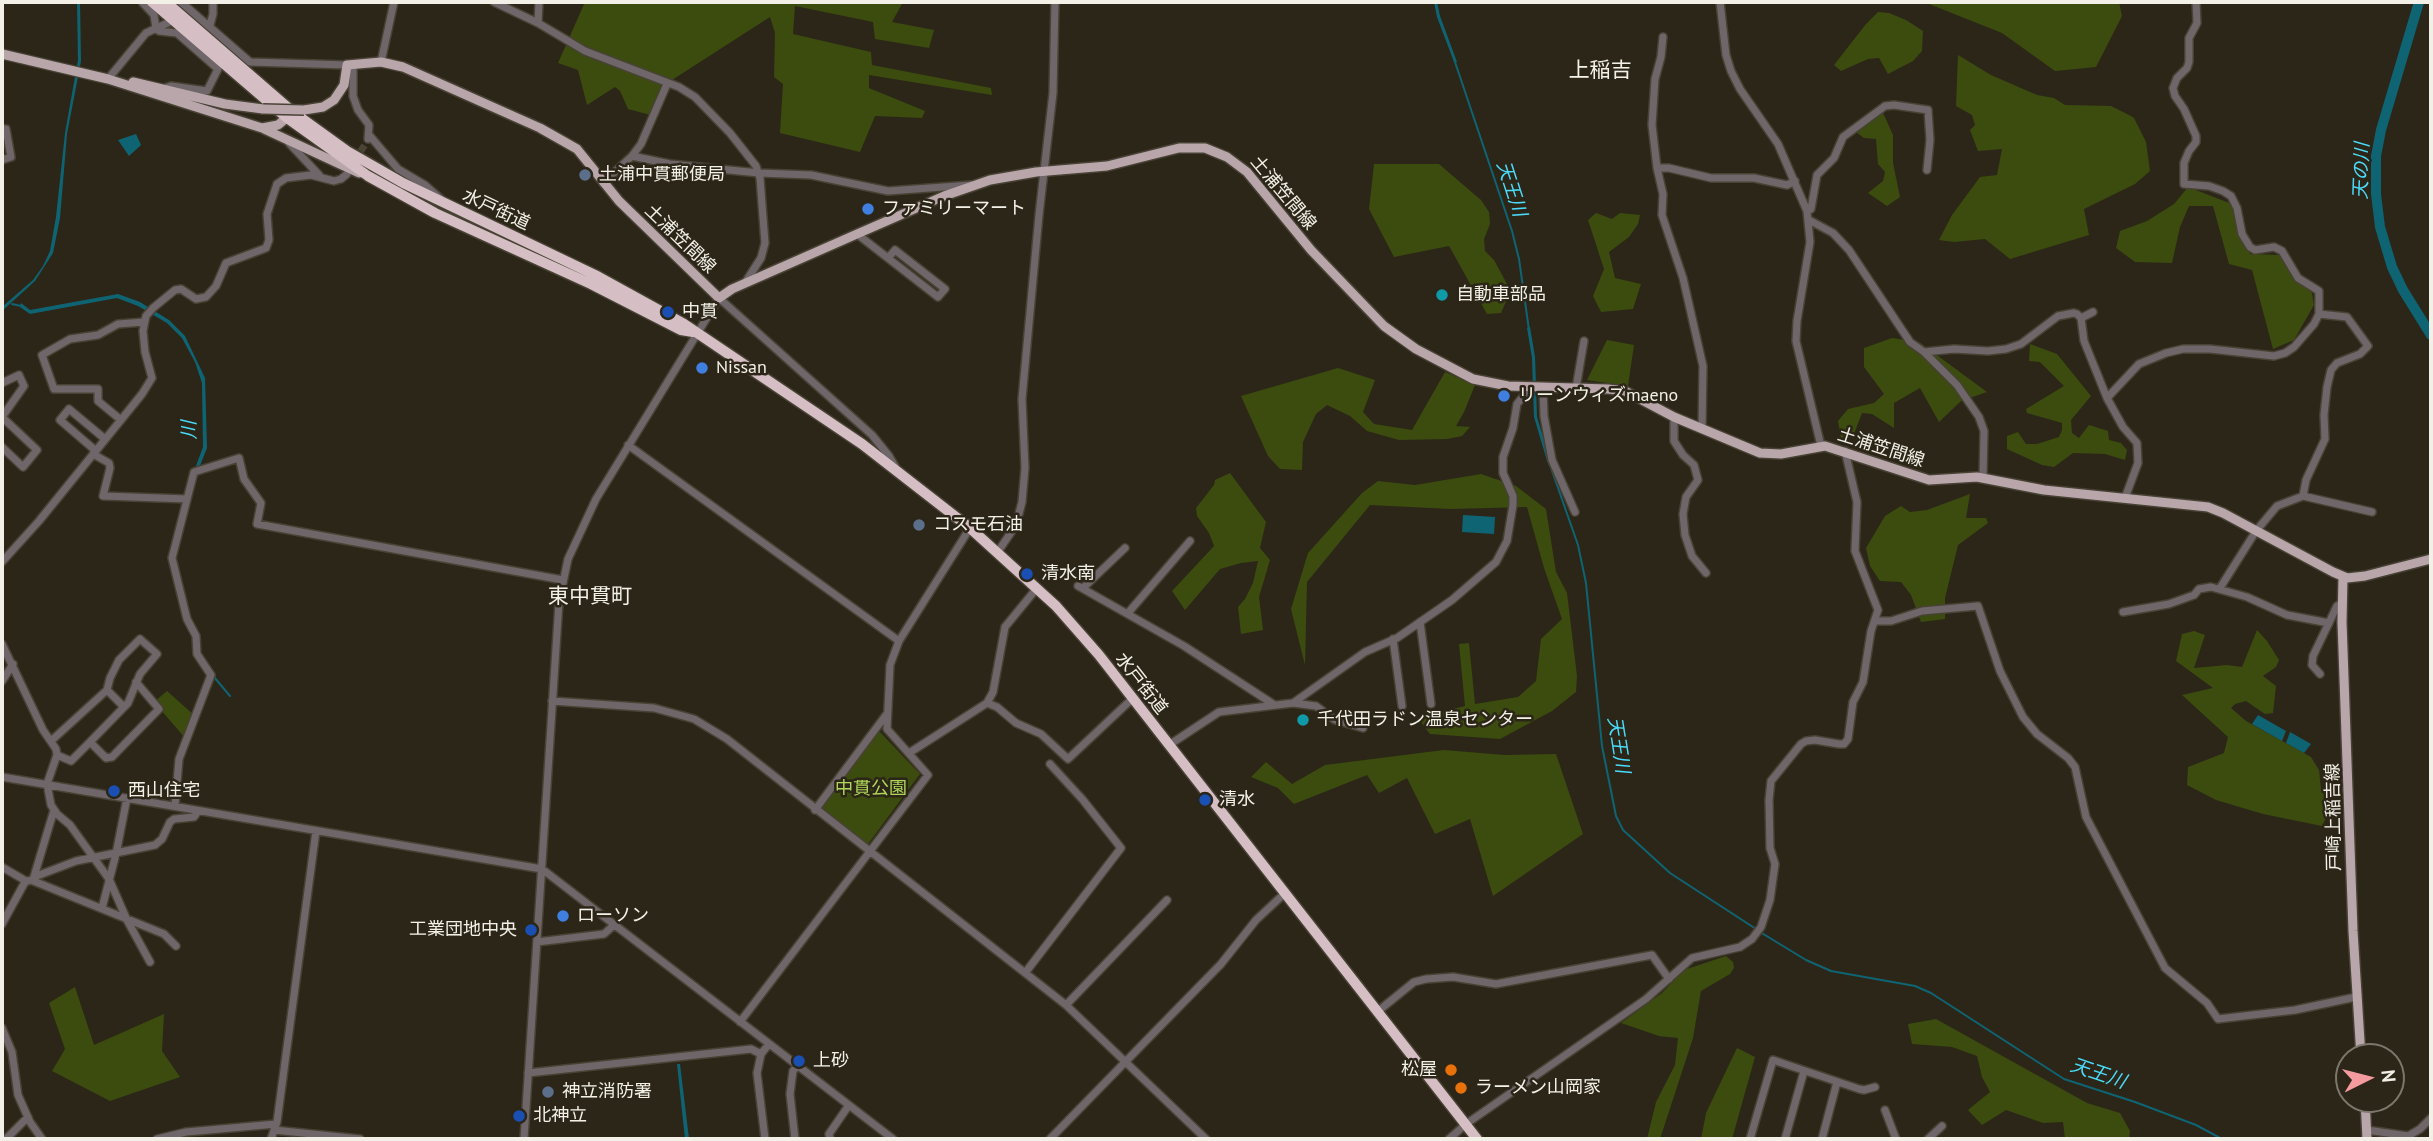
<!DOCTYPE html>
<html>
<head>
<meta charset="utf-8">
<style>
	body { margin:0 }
	#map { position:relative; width:2433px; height:1141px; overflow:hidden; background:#2c2618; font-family:"PT Sans",sans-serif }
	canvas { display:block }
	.frame { position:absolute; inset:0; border:4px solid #f3f0e7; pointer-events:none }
	.north { position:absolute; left:2335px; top:1043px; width:70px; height:70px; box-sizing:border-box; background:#2c2618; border:2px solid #7c776b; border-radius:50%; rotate:84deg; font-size:19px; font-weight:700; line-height:28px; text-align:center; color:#f3f0e7 }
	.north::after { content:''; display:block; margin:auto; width:24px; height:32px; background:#f49b9f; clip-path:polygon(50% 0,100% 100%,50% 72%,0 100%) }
</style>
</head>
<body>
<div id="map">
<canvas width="2433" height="1141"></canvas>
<div class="frame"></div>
<div class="north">N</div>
</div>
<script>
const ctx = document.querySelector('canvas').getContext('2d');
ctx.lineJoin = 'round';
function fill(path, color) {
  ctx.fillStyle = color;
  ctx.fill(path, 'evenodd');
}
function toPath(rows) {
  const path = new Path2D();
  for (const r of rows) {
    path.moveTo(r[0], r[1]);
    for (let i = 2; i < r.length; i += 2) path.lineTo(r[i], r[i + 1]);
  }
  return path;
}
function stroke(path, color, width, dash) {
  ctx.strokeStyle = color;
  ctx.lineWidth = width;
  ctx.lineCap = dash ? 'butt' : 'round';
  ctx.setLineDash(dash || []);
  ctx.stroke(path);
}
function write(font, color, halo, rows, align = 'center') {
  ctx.font = font + ' "PT Sans","Noto Sans JP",sans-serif';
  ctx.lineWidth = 5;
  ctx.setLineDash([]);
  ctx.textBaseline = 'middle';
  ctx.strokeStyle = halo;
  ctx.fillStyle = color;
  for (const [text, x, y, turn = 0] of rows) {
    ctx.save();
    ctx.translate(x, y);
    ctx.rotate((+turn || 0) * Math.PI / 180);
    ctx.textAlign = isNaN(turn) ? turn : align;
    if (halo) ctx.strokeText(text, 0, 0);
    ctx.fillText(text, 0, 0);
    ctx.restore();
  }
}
fill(toPath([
	[585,2,903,2,892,22,934,30,929,48,875,39,873,22,795,6,793,34,871,52,872,65,991,88,992,95,869,75,869,88,925,111,922,118,875,116,860,152,780,133,783,84,774,77,775,33,770,17,672,80,658,117,628,109,620,91,615,87,587,105,578,70,558,63],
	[1924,2,2119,2,2122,16,2096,67,2055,71,2002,33],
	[1878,12,1889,13,1906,20,1923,31,1922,51,1913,61,1888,74,1879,58,1868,59,1841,71,1834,65,1866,24],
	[1958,55,1991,75,2037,95,2054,98,2065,105,2111,106,2129,115,2134,118,2146,142,2150,171,2135,184,2084,209,2089,235,2010,259,1985,239,1954,242,1939,240,1952,215,1980,177,1997,175,2002,149,1978,151,1970,130,1975,125,1972,115,1956,106],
	[1880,106,1893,135,1893,163,1900,197,1887,206,1868,193,1883,181,1885,172,1878,164,1876,139,1864,138,1852,129],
	[1374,164,1439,164,1481,200,1489,212,1490,224,1484,239,1485,251,1494,260,1507,284,1508,297,1501,313,1487,314,1449,246,1394,257,1369,209],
	[2188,187,2232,204,2250,254,2280,255,2312,293,2314,305,2294,340,2273,349,2252,270,2229,264,2213,206,2189,206,2180,227,2172,263,2135,262,2116,248,2120,231,2147,221,2174,204],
	[1596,213,1612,219,1620,213,1640,215,1638,224,1629,237,1609,252,1615,278,1641,284,1633,309,1601,312,1593,296,1604,269,1588,220],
	[1892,338,1919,342,1987,392,1961,401,1939,422,1920,388,1894,403,1894,428,1872,414,1862,413,1854,434,1841,439,1838,421,1848,409,1874,403,1884,394,1864,367,1864,348],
	[1607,340,1634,345,1628,386,1587,380],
	[2030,344,2057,354,2091,396,2071,420,2072,433,2079,438,2089,425,2108,431,2109,440,2121,443,2127,450,2125,460,2105,454,2073,453,2054,467,2042,465,2007,449,2007,436,2018,432,2026,444,2037,444,2059,437,2062,430,2062,423,2027,413,2026,409,2064,386,2040,362,2029,361],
	[1338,368,1375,380,1363,412,1374,424,1412,430,1445,372,1475,385,1464,412,1456,426,1470,427,1462,436,1447,439,1399,440,1367,431,1350,416,1327,405,1316,414,1303,442,1302,470,1280,469,1268,456,1241,396],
	[1230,473,1266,522,1260,548,1270,560,1259,597,1263,630,1241,634,1238,607,1245,599,1253,583,1258,561,1241,563,1220,569,1185,610,1172,591,1214,546,1209,533,1197,516,1196,508,1214,485,1215,480],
	[1481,474,1516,486,1546,509,1556,572,1567,593,1577,676,1576,692,1552,711,1500,739,1430,734,1418,718,1465,706,1459,644,1469,643,1475,704,1518,697,1536,681,1541,639,1562,619,1544,568,1527,507,1450,509,1370,505,1307,582,1305,665,1291,609,1308,553,1362,493,1378,481,1415,485],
	[1970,494,1966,518,1986,518,1988,523,1958,545,1945,598,1945,619,1921,622,1911,595,1901,582,1880,581,1870,566,1866,548,1885,516,1901,506,1910,512,1927,510],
	[2257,630,2267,641,2279,660,2276,667,2263,676,2276,686,2273,713,2265,714,2246,701,2235,704,2231,708,2246,721,2311,757,2319,770,2321,789,2332,806,2322,826,2263,814,2216,800,2187,785,2188,767,2224,753,2228,737,2182,695,2213,688,2176,661,2182,634,2194,631,2205,635,2194,668,2227,665,2242,667],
	[167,691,195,716,186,739,154,702],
	[879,731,920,774,868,844,870,850,819,808],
	[1444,750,1504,755,1556,754,1583,834,1493,896,1470,819,1435,834,1407,778,1379,793,1367,775,1294,804,1278,788,1251,777,1266,762,1292,784,1325,765],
	[1726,956,1733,962,1734,968,1730,974,1701,991,1693,1038,1660,1139,1647,1139,1656,1102,1675,1065,1678,1038,1659,1036,1621,1023,1662,993,1684,970],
	[75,987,94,1045,164,1014,162,1051,180,1077,110,1101,52,1071,65,1049,49,1003],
	[1936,1019,2087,1103,2120,1113,2130,1131,2129,1139,2065,1139,2063,1122,2043,1123,2006,1110,1982,1125,1968,1110,1990,1092,1982,1077,1977,1056,1952,1047,1912,1044,1908,1024],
	[1737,1048,1755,1057,1732,1139,1701,1139,1706,1113]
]), '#3b4c0e');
fill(toPath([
	[77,2,80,2,81,61,67,134,60,218,53,253,35,281,2,311,2,307,33,280,43,266,50,251,56,217,65,133,78,60],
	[1434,2,1437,2,1440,16,1457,62,1454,62,1437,17],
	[136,134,141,145,129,156,118,140],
	[118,294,140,302,169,320,185,336,205,378,207,448,197,473,174,557,189,613,199,633,199,654,215,674,216,677,213,679,209,668,199,656,173,558,196,466,203,447,202,383,195,362,182,338,167,323,138,306,117,298,30,314,20,307,21,303,30,310],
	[1530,327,1535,357,1537,417,1552,466,1549,466,1547,461,1534,417,1532,358,1527,328],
	[1463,515,1495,517,1494,534,1462,532],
	[2258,715,2286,731,2282,741,2252,724],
	[2290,732,2311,744,2304,753,2286,743],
	[677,1064,680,1064,689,1139,685,1139]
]), '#0f6474');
stroke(toPath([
	[1455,62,1512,231,1519,259,1529,330],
	[12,304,21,306],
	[1550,465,1578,545,1586,583,1602,746,1616,816,1623,830,1670,873,1756,929],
	[214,677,230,696],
	[1760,932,1806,960,1831,971,1915,986,1931,993,2064,1079,2135,1102,2196,1125,2222,1139]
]), '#0f6474', 2);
stroke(toPath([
	[2419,2,2381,130,2376,156,2376,194,2380,227,2392,267,2403,290,2431,335]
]), '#0f6474', 10);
stroke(toPath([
	[355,160,368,140]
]), '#4a4437', 7, [7, 3.5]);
const minor = toPath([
	[142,2,154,15,156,28,159,31,177,33,218,69,207,91,171,86,165,88],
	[181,2,250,62,347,65],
	[494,2,538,23,585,51,679,87,695,97,730,133,756,166,760,178,765,243,761,258,745,283],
	[1720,2,1726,55,1731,71,1740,89,1778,144,1807,211,1810,242,1797,321,1796,341,1821,446],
	[538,23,539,2],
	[210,25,213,14,213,2],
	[1663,37,1661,57,1655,79,1652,125,1657,168,1663,194,1662,215,1683,278,1703,366,1702,429],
	[381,62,394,2],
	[353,65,353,96,358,110,369,125,368,139],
	[108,79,146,33,174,20],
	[2,129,6,129,11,157,2,160],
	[370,136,398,169,425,185,442,200],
	[289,143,319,175],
	[632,156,670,164,759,173,811,175,888,191,971,185],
	[1657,168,1669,168,1711,178,1754,178,1787,185,1795,181],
	[603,183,632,156,641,144,667,84],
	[1807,211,1811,209,1817,175,1834,158,1843,137,1885,106,1894,105,1928,110,1930,140,1927,170],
	[1809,220,1833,233,1849,250,1910,342,1924,352,1957,385,1979,417,1984,431,1983,478],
	[857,234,938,297,945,289,895,250,888,258],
	[2081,318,2093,312],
	[1924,352,1954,349,1988,351,2006,349,2021,344,2058,316,2074,313,2077,314,2081,318,2084,341,2107,398,2123,427,2137,443,2138,463,2125,498],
	[2,383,19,375,24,386,2,417,37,450,23,467,2,447],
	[1543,387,1544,416,1552,460,1575,512],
	[1576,388,1584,341],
	[2107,398,2139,364,2166,353,2183,349,2210,349,2274,356,2285,353,2294,347,2314,324,2319,314,2319,291,2298,278,2282,251,2274,247,2255,250,2250,247,2242,234,2237,208,2231,196,2223,191,2209,186,2184,184,2184,163,2189,151,2196,142,2196,136,2184,109,2175,96,2173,88,2177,78,2187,68,2189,62,2189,38,2197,23,2196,2],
	[1674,417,1674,441,1683,455,1694,465,1698,480,1686,497,1683,514,1685,535,1692,556,1706,573],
	[121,420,98,401,98,389,54,389,42,355,70,339,98,335,118,324,144,322],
	[628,445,899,641],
	[96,451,60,420,69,409,105,439],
	[93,454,109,463,110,468,103,496,187,499],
	[2303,496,2372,512],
	[997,553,1016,525,1022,502,1025,468,1022,399,1039,215,1053,93,1055,2],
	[2,562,39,521,142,394,152,378,145,352,143,331,146,316,153,308,175,290,181,289,196,299,206,297,216,286,226,263,266,248,269,240,267,214,277,184,286,178,311,175,334,181,341,179,347,174],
	[1078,586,1184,646,1273,704],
	[1083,588,1125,548],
	[2220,588,2256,531,2277,506,2303,496,2306,480,2325,439,2324,415,2327,387,2331,370,2337,363,2360,354,2368,346,2347,317,2319,314],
	[2123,612,2169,604,2194,595,2199,589,2211,587,2247,597,2287,615,2329,623],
	[1128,613,1190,541],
	[1875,621,1891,621,1922,611,1978,606,2000,671,2023,717,2037,734,2068,758,2075,767,2086,817,2165,968,2207,1003,2218,1019,2295,1010,2356,997],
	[1420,622,1431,704],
	[1393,639,1402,706],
	[2,644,43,730,56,749,57,755,47,784,51,805,57,814,70,825,109,879,127,920,150,962],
	[2320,674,2312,665,2313,656,2337,606,2342,603],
	[2,681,13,664],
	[107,690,124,707],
	[552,701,654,708,694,719,727,739,1066,1005,1206,1139],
	[987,703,997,707,1016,723,1041,734,1068,759,1133,698],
	[1293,703,1316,706,1335,720,1363,728],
	[51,741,107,690,110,678,119,660,140,639,157,654,140,674,128,703,90,742],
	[1169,745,1219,712,1293,703,1365,652,1397,638,1452,600,1496,562,1507,541,1513,505,1513,496,1503,473,1503,457,1513,428,1517,404,1525,394,1525,387],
	[909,753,987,703,993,692,1005,627,1037,588],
	[57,755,71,761,90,742,106,758,112,757,159,709,136,682],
	[2,777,542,869,893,1139],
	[175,806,179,759,211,675,197,654,196,636,187,619,172,558,194,472,239,458,244,479,261,503,257,524,563,580],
	[815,810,886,715],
	[2,867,26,881],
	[34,877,76,861,155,845,162,839,170,822,174,819,194,817,198,811],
	[33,880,54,810],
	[102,908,116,854,127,798],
	[2,924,25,882,31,880,164,934,176,946],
	[537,942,604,934,614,925],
	[1025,973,1121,848,1083,800,1050,764],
	[1066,1005,1167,900],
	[1377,1012,1414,982,1426,979,1453,977,1496,984,1652,955,1669,979],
	[740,1022,928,775,887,729,890,665,899,641,970,528],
	[2,1028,12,1052,18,1095,30,1122,42,1139],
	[528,1073,751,1049,761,1054],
	[1885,1110,1896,1139],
	[274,1130,360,1139],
	[2367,1130,2408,1136,2420,1129,2431,1118],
	[6,1139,28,1117],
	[157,1139,186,1132,276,1124],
	[271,1139,277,1122,316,831],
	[524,1139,559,602,568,559,596,499,719,298,872,435,889,456,897,470],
	[765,1139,757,1073,761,1054,769,1044],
	[795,1139,790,1094,793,1071,797,1066],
	[830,1139,829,1134,849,1105],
	[1050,1139,1221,964,1256,920,1285,893],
	[1449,1139,1466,1124,1646,999,1692,958,1740,947,1752,939,1761,927,1770,900,1775,864,1770,848,1769,800,1771,781,1801,744,1806,741,1815,740,1839,744,1844,744,1848,739,1853,702,1863,682,1871,631,1878,610,1855,551,1857,502,1845,451],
	[1750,1139,1773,1060,1859,1089,1864,1090,1875,1087],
	[1785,1139,1804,1071],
	[1822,1139,1837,1082],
	[1928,1139,1942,1126]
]);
const major = toPath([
	[2,54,108,79,262,128,278,125,290,115],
	[133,82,225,104,263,109],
	[304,110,323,107,334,100,344,85,347,65,381,62,403,67,540,128,577,149,619,201,719,298,732,289,857,234,944,196,990,180,1036,172,1107,166,1179,148,1205,148,1227,157,1247,172,1311,250,1384,326,1416,349,1473,379,1508,386,1608,389,1625,391,1674,417,1760,453,1781,454,1825,446,1929,480,1977,477,2044,490,2208,507,2223,513,2333,572,2347,578,2365,576,2431,559],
	[264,129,359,173],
	[2343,577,2342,622,2353,931,2361,1057],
	[2365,1099,2367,1139]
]);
const highway = toPath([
	[152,2,287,118,368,176,435,213,591,284,681,330,693,332],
	[166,2,293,112,347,151,403,183,595,275,684,324,862,444,970,528,1056,606,1099,655,1477,1139]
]);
stroke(minor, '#484235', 10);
stroke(major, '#484235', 12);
stroke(highway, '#484235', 13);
stroke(minor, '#6f6669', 7);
stroke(major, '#b8a6ab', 9);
stroke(highway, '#d5bfc5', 10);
const majorBridge = toPath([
	[263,109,304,110]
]);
stroke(majorBridge, '#484235', 12, []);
stroke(majorBridge, '#b8a6ab', 9);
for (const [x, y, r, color] of [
	[585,175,7,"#5c6f8a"],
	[868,209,7,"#3f7fe0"],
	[1442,295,7,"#0f9aa8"],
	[668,312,7,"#1a4fb4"],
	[702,368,7,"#3f7fe0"],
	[1504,396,7,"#3f7fe0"],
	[919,525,7,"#5c6f8a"],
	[1027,574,7,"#1a4fb4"],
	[1303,720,7,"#0f9aa8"],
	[114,791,7,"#1a4fb4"],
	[1205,800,7,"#1a4fb4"],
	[563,916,7,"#3f7fe0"],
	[531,930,7,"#1a4fb4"],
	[799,1061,7,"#1a4fb4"],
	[1451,1070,7,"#e8710a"],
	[1461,1088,7,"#e8710a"],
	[548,1092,7,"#5c6f8a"],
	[519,1116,7,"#1a4fb4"]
]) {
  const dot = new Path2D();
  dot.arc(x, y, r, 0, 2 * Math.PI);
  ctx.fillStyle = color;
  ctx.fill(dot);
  stroke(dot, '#2c2618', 2.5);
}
write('18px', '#f3f0e7', '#2c2618', [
	["土浦中貫郵便局",599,175],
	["ファミリーマート",882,209],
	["自動車部品",1456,295],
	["中貫",682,312],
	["Nissan",716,368],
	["リーンウィズmaeno",1518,396],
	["コスモ石油",933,525],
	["清水南",1041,574],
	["千代田ラドン温泉センター",1317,720],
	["西山住宅",128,791],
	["清水",1219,800],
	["ローソン",577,916],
	["工業団地中央",517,930,"right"],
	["上砂",813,1061],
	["松屋",1437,1070,"right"],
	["ラーメン山岡家",1475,1088],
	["神立消防署",562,1092],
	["北神立",533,1116]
], 'left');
write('18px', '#f3f0e7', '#2c2618', [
	["土浦笠間線",1283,193,50],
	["水戸街道",496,210,25],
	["土浦笠間線",680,239,44],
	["土浦笠間線",1881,448,18],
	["水戸街道",1141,684,52],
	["戸崎上稲吉線",2334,817,-91]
]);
write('18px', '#afd658', '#2c2618', [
	["中貫公園",871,789]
]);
write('italic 19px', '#4adcfa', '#2c2618', [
	["天の川",2362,171,-88],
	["天王川",1511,189,72],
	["川",190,430,-91],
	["天王川",1618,745,81],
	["天王川",2098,1074,19]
]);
write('21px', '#f3f0e7', '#2c2618', [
	["上稲吉",1600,71],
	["東中貫町",590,597]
]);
</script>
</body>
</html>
